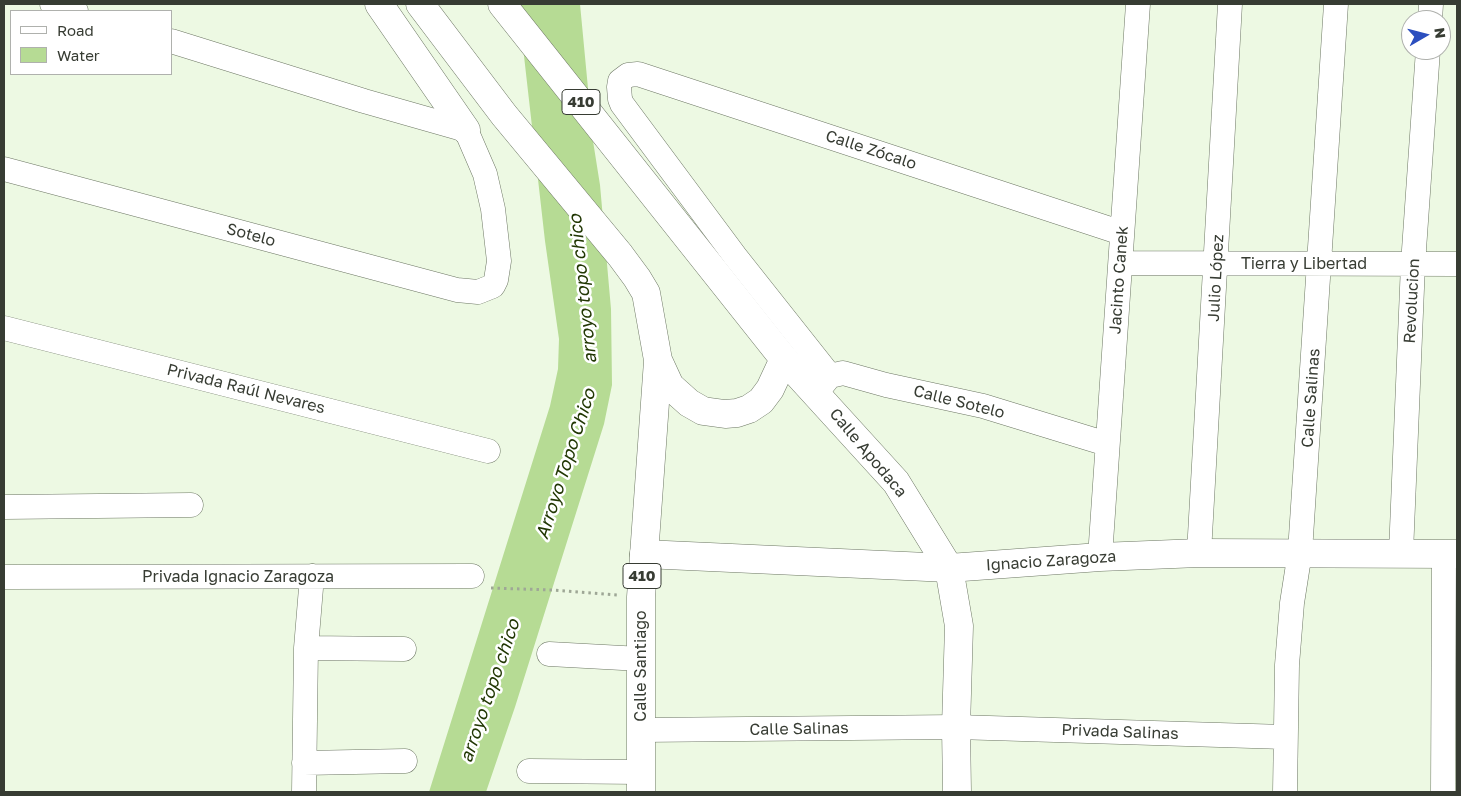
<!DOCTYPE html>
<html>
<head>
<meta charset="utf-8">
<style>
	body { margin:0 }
	#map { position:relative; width:1461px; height:796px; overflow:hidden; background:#edf9e3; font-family:"Golos Text",sans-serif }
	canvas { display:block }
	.frame { position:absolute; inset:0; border:5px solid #373c33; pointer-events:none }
	.legend { position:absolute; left:10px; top:10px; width:162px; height:65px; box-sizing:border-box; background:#fff; border:1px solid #afb1ad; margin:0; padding:6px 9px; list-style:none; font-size:15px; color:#373c33 }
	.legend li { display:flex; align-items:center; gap:10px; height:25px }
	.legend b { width:25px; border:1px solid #afb1ad }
	.north { position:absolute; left:1401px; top:10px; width:50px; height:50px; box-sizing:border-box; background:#fff; border:1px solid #afb1ad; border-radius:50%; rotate:82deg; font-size:14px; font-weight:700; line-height:20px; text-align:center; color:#373c33 }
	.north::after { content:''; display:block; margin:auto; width:18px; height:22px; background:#2c4fbf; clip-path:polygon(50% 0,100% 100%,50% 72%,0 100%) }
</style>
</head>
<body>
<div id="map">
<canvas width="1461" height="796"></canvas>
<div class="frame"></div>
<ul class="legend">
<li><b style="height:6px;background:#fff"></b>Road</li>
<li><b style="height:14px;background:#b6db94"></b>Water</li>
</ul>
<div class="north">N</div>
</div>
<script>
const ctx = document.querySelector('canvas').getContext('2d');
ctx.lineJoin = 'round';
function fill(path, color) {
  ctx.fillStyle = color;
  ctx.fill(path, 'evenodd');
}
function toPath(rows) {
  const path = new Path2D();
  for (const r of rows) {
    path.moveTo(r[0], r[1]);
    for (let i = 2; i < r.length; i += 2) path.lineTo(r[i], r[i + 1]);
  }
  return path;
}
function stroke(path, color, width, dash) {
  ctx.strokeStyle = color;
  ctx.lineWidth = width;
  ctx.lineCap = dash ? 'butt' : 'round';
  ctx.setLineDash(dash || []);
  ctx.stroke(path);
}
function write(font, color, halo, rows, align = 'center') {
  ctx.font = font + ' "Golos Text",sans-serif';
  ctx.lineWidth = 5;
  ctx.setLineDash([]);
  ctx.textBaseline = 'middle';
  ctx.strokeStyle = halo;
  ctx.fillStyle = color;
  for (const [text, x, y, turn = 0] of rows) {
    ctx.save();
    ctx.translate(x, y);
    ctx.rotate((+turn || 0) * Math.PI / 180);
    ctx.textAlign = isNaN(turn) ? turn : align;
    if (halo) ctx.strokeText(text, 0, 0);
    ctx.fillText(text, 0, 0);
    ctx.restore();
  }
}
fill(toPath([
	[515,4,580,4,593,141,600,185,611,309,612,385,604,424,515,707,486,792,429,792,550,406,558,369,559,339,545,241,524,56]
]), '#b6db94');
const street = toPath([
	[52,4,76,11],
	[1430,20,1431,4],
	[4,169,457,290,478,292,493,286,496,280,499,261,493,209,485,174,466,130,364,101,171,41],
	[1121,263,1457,264],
	[4,328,488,451],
	[830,376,735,256,622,104,620,99,619,87,620,81,628,75,638,74,1122,233],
	[820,388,830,376,843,373,886,385,983,406,1107,444],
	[4,507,191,505],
	[1199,553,1230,4],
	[1401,553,1413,264,1428,50],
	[1100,557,1138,4],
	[4,577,472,576],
	[306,648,404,649],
	[549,654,641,659],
	[641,730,956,727,1285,737],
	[304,763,405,761],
	[529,771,641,772],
	[304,792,306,648,312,576],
	[1285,792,1287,665,1292,603,1300,552,1336,4],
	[1443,792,1444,553]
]);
const secondary = toPath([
	[379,4,466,130],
	[644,554,949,568,1100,557,1199,553,1457,554]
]);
const primary = toPath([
	[420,4,504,115,620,255,637,278,646,293,658,360,670,386,689,403,703,411,725,414,737,413,749,409,761,401,770,389,784,359],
	[502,4,784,359,896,482,949,568,959,626,956,727,957,792],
	[641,792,641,597,658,361]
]);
stroke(street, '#6d7764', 25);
stroke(secondary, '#6d7764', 29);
stroke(primary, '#6d7764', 29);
stroke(toPath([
	[491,588,553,590,617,595]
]), '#9ea796', 3, [2.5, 4]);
stroke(street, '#fff', 24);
stroke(secondary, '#fff', 28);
stroke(primary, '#fff', 28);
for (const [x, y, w] of [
	[581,102,38],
	[642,576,38]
]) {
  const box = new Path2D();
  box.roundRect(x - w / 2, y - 12.5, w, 25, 4);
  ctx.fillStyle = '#fff';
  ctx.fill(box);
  stroke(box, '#373c33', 1);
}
write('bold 15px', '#373c33', null, [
	["410",581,102],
	["410",642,576]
]);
write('16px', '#373c33', '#fff', [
	["Calle Zócalo",871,150,18],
	["Sotelo",251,235,15],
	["Tierra y Libertad",1304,264],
	["Julio López",1216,278,-87],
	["Jacinto Canek",1119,280,-86],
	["Revolucion",1412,301,-87],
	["Privada Raúl Nevares",246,389,14],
	["Calle Salinas",1311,398,-86],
	["Calle Sotelo",959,402,14],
	["Calle Apodaca",868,453,50],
	["Ignacio Zaragoza",1051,561,-4],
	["Privada Ignacio Zaragoza",238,577],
	["Calle Santiago",641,666,-90],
	["Calle Salinas",799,729,-1],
	["Privada Salinas",1120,732,2]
]);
write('italic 18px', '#213703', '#fff', [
	["arroyo topo chico",583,289,-96],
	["Arroyo Topo Chico",566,464,-72],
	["arroyo topo chico",490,691,-71]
]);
</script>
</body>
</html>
